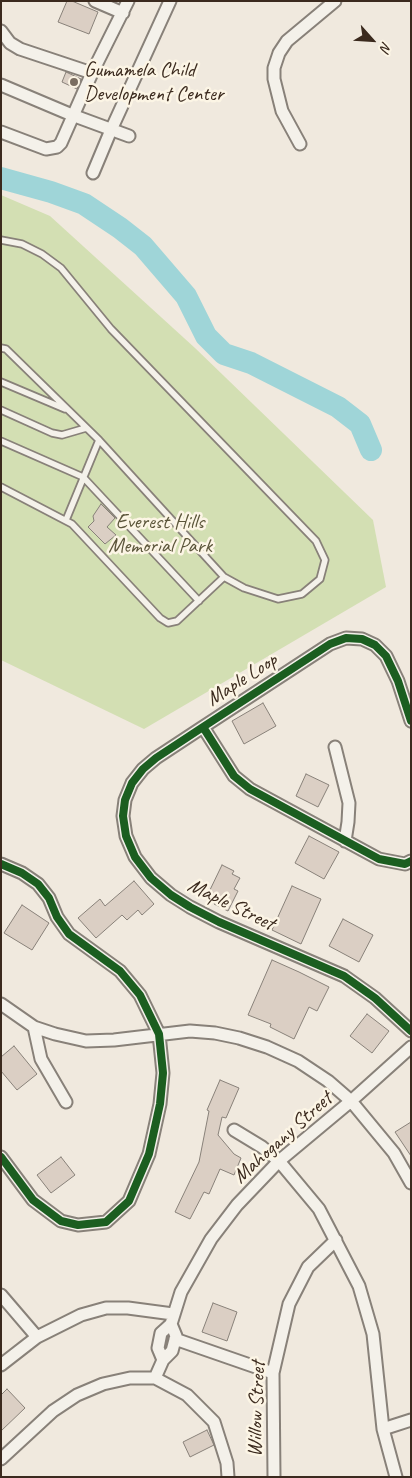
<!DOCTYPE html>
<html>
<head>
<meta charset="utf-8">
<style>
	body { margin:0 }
	#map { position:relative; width:412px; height:1478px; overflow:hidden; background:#f0e9de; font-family:Caveat,sans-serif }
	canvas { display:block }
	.frame { position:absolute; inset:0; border:2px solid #3b2a1e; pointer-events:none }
	.north { position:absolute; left:347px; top:15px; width:50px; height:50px; -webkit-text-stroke:4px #fcf5e5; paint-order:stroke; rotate:116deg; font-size:14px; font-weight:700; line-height:20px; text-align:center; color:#3b2a1e }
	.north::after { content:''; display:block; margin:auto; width:18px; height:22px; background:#3b2a1e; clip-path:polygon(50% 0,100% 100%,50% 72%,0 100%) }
</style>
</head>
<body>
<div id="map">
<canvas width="412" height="1478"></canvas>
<div class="frame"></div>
<div class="north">N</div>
</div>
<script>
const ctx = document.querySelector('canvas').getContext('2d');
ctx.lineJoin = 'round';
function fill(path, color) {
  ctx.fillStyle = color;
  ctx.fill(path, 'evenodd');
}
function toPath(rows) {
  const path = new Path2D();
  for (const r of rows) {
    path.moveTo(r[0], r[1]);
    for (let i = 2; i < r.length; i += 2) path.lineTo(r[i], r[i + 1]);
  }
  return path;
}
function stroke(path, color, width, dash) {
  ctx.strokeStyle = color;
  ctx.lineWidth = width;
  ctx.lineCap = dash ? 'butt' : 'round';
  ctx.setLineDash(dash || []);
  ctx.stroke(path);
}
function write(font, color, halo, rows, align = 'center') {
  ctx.font = font + ' Caveat,sans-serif';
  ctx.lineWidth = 5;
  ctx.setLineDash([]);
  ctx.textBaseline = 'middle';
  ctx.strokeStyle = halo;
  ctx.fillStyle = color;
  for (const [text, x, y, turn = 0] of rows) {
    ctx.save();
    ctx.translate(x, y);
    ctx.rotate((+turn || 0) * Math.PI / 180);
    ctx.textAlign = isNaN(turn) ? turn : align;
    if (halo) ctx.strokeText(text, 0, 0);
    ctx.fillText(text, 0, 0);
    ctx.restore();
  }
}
fill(toPath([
	[1,195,50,216,195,348,373,520,386,587,144,729,1,660]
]), '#d3dfb3');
stroke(toPath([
	[1,178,51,192,84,204,120,228,143,246,186,296,206,336,224,354,251,363,338,407,360,424,371,450]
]), '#9fd5d8', 22);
const building = toPath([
	[67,1,72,1,98,12,89,34,58,22,67,1],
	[66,72,81,79,77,89,62,82,66,72],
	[101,504,115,518,107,527,116,535,105,544,88,527,94,521,93,516,101,504],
	[263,703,276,726,244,744,232,721,263,703],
	[306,774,329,785,318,807,296,796,306,774],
	[309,836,339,852,324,879,295,863,309,836],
	[222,865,234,871,232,874,240,878,234,889,238,891,228,911,214,904,217,898,208,894,222,865],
	[134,881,154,904,142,915,138,910,127,920,122,915,96,938,78,918,100,899,105,906,134,881],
	[292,886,321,899,301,944,272,930,292,886],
	[22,905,49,923,32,950,4,933,22,905],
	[343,919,373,935,359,962,329,946,343,919],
	[272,960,299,972,329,987,317,1011,309,1007,294,1039,270,1027,271,1024,248,1015,272,960],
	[367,1014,389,1031,372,1053,350,1036,367,1014],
	[14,1046,37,1074,17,1090,1,1071,1,1057,14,1046],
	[220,1080,239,1088,226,1118,222,1117,218,1135,234,1154,241,1158,234,1175,220,1169,209,1194,204,1192,190,1219,175,1212,199,1162,209,1111,207,1110,220,1080],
	[411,1122,411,1156,395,1132,411,1122],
	[61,1157,75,1175,51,1193,37,1175,61,1157],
	[213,1303,237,1312,227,1341,202,1332,213,1303],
	[7,1389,25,1408,1,1431,1,1395,7,1389],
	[207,1430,214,1445,190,1457,183,1442,207,1430]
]);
fill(building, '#dbcfc4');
stroke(building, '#888179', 1);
const service = toPath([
	[1,240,22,244,42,254,61,268,111,329,316,541,325,560,320,579,302,594,278,599,244,588,224,577,99,440,6,349,1,348],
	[1,382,65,409],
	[1,410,52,433,62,435,86,428],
	[1,441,83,477,199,601],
	[1,487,72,524,160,618,168,623,177,621,224,577],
	[66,520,99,440]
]);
const minor = toPath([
	[95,1,123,13],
	[1,31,10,43,20,49,92,73],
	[1,85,72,115,129,136],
	[1,132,46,149,57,147,61,143,92,73,128,1],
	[300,144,282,111,274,79,274,68,279,53,287,41,335,1],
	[93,173,111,130,170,1],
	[411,721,398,681,386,656,375,645,362,639,346,638,330,644,203,727,234,776,250,789,379,859,405,864,411,861],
	[203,727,156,758,143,769,132,783,125,800,123,816,126,836,135,857,151,878,171,895,190,907,219,922,344,976,375,998,411,1031],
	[335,747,349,803,348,822,345,841],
	[1,864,22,873,38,884,49,898,57,917,69,934,120,971,140,995,159,1034,163,1073,160,1104,149,1154,129,1201,106,1222,78,1225,61,1221,33,1200,1,1157],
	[1,1004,34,1027,55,1034,86,1041,114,1040,190,1031,215,1033,239,1038,267,1047,298,1061,328,1081,351,1101,394,1153,411,1183],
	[34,1027,41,1059,66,1102],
	[234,1130,262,1147,279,1161,319,1209,359,1286,373,1334,383,1429,396,1477],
	[1,1295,37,1337],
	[175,1339,273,1373],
	[163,1360,158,1348,161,1333,171,1324],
	[1,1365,37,1337,81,1315,106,1308,128,1308,173,1314],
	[155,1378,163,1360,172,1351,176,1336,171,1324,181,1292,211,1239,237,1205,279,1161,351,1101,411,1047],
	[383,1429,411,1420],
	[1,1459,53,1411,77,1395,103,1384,130,1378,155,1378,187,1395,214,1422,227,1463,228,1477],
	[274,1477,273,1373,289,1304,308,1267,336,1240]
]);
stroke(service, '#888179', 9);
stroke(minor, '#888179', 15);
stroke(service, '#f4f1ea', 5.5);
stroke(minor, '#f4f1ea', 11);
stroke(toPath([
	[411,721,398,681,386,656,375,645,362,639,346,638,330,644,203,727,234,776,250,789,379,859,405,864,411,861],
	[203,727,156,758,143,769,132,783,125,800,123,816,126,836,135,857,151,878,171,895,190,907,219,922,344,976,375,998,411,1031],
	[1,864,22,873,38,884,49,898,57,917,69,934,120,971,140,995,159,1034,163,1073,160,1104,149,1154,129,1201,106,1222,78,1225,61,1221,33,1200,1,1157]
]), '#1b5e20', 8);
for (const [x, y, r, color] of [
	[74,82,5,"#7a6d61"]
]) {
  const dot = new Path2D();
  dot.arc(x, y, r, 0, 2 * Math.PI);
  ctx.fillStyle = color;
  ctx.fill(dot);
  stroke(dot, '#fcf5e5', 2);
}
write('21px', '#3b2a1e', '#fcf5e5', [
	["Gumamela Child",84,70],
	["Development Center",84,94]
], 'left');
write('21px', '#5b553a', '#fcf5e5', [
	["Everest Hills",160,522],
	["Memorial Park",160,546]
]);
write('21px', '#3b2a1e', '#fcf5e5', [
	["Maple Loop",242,680,-33],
	["Maple Street",231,905,26],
	["Mahogany Street",283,1138,-42],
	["Willow Street",257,1409,-88]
]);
</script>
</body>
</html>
